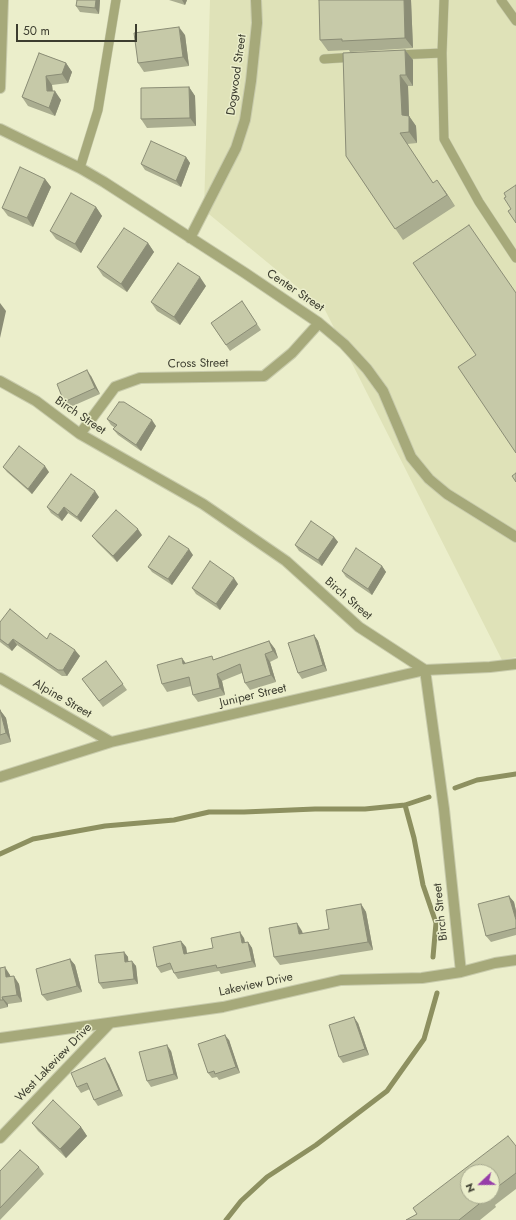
<!DOCTYPE html>
<html>
<head>
<meta charset="utf-8">
<style>
	body { margin:0 }
	#map { position:relative; width:516px; height:1220px; overflow:hidden; background:#ebeecb; font-family:Jost,sans-serif }
	canvas { display:block }
	.north { position:absolute; left:460px; top:1164px; width:40px; height:40px; box-sizing:border-box; background:#ebeecb; border:1px solid #a5a78d; border-radius:50%; rotate:248deg; font-size:11px; font-weight:700; line-height:16px; text-align:center; color:#3c3d2f }
	.north::after { content:''; display:block; margin:auto; width:14px; height:18px; background:#973ea9; clip-path:polygon(50% 0,100% 100%,50% 72%,0 100%) }
	.scale { position:absolute; left:16px; top:24px; width:121px; height:18px; box-sizing:border-box; border:2px solid #3c3d2f; border-top:0; padding-left:5px; font-size:12px; line-height:14px; white-space:nowrap; color:#3c3d2f; -webkit-text-stroke:3px #ebeecb; paint-order:stroke }
</style>
</head>
<body>
<div id="map">
<canvas width="516" height="1220"></canvas>
<div class="north">N</div>
<div class="scale">50 m</div>
</div>
<script>
const ctx = document.querySelector('canvas').getContext('2d');
ctx.lineJoin = 'round';
function fill(path, color) {
  ctx.fillStyle = color;
  ctx.fill(path, 'evenodd');
}
function toPath(rows) {
  const path = new Path2D();
  for (const r of rows) {
    path.moveTo(r[0], r[1]);
    for (let i = 2; i < r.length; i += 2) path.lineTo(r[i], r[i + 1]);
  }
  return path;
}
function stroke(path, color, width, dash) {
  ctx.strokeStyle = color;
  ctx.lineWidth = width;
  ctx.lineCap = dash ? 'butt' : 'round';
  ctx.setLineDash(dash || []);
  ctx.stroke(path);
}
function write(font, color, halo, rows, align = 'center') {
  ctx.font = font + ' Jost,sans-serif';
  ctx.lineWidth = 3;
  ctx.setLineDash([]);
  ctx.textBaseline = 'middle';
  ctx.strokeStyle = halo;
  ctx.fillStyle = color;
  for (const [text, x, y, turn = 0] of rows) {
    ctx.save();
    ctx.translate(x, y);
    ctx.rotate((+turn || 0) * Math.PI / 180);
    ctx.textAlign = isNaN(turn) ? turn : align;
    if (halo) ctx.strokeText(text, 0, 0);
    ctx.fillText(text, 0, 0);
    ctx.restore();
  }
}
fill(toPath([
	[210,0,516,0,516,657,502,660,325,310,204,210]
]), '#dfe2b8');
stroke(toPath([
	[455,788,477,780,516,774],
	[405,805,414,838,423,885,436,923,433,957],
	[0,854,33,839,105,826,174,820,209,812,244,812,315,809,365,809,405,805,429,797],
	[226,1220,241,1201,267,1177,316,1145,387,1091,424,1039,437,993]
]), '#8d9060', 5);
const lane = toPath([
	[444,0,442,53,444,139,479,202,516,258],
	[501,0,516,21],
	[397,55,442,53],
	[324,59,355,57],
	[80,168,98,110,116,0]
]);
const street = toPath([
	[0,88,3,0],
	[0,129,80,168,104,182,245,273,319,323,344,344,367,369,383,391,411,457,429,479,447,494,516,537],
	[190,238,236,148,245,120,251,81,257,23,256,0],
	[0,381,36,401,80,434,203,504,286,561,359,627,425,670,444,809,461,972],
	[80,434,115,387,140,378,264,376,292,353,319,323],
	[0,678,111,742],
	[0,777,111,742,425,670,490,667,516,664],
	[0,1038,223,1007,341,980,422,978,461,972,495,963,516,960],
	[0,1138,110,1023]
]);
stroke(lane, '#c8cbac', 10);
stroke(street, '#c8cbac', 12);
stroke(lane, '#a6a97a', 9);
stroke(street, '#a6a97a', 10);
fill(toPath([
	[100,0,99,14,80,12,76,6],
	[169,0,187,0,185,5],
	[319,0,411,0,413,48,350,52,349,50,328,51,320,40],
	[185,35,189,66,144,72,138,63],
	[405,50,413,60,413,86,408,86,409,116,416,126,417,143,407,144,433,183,445,191,455,206,403,240,346,156],
	[39,53,66,63,72,72,68,83,52,85,53,91,61,100,55,116,28,106,22,97],
	[189,87,195,96,196,126,147,128,141,119],
	[186,157,190,163,181,187,145,170,141,164],
	[45,179,51,187,33,227,8,216,2,208],
	[96,207,102,216,81,253,56,239,50,231],
	[148,243,154,252,127,292,103,276,97,267],
	[206,286,180,325,157,311,151,302],
	[242,301,261,330,230,351,211,323],
	[91,376,100,394,68,408,64,402],
	[107,419,156,426,141,451,118,435,113,429,115,428,111,425],
	[3,467,49,472,32,494,7,472],
	[99,497,81,522,68,513,62,521,51,513,47,507],
	[142,535,117,562,97,542,92,536],
	[334,537,338,542,322,566,299,551,295,545],
	[193,555,172,585,152,572,148,567],
	[382,566,386,572,372,595,346,577,342,571],
	[238,584,220,610,196,594,192,588],
	[0,622,47,639,80,656,67,676,62,676,17,645,12,651,0,642],
	[314,635,318,641,327,671,302,679,298,673],
	[269,641,275,649,278,658,270,662,276,682,250,690,245,683,242,673,222,681,225,695,198,702,193,695,191,686,167,692,162,684,186,663,215,659],
	[106,661,127,690,103,707,82,679],
	[0,710,6,718,11,742,0,745],
	[509,896,514,902,516,911,516,935,491,942,486,936],
	[361,904,366,912,373,950,280,965,274,957,302,931,303,934,329,929],
	[244,938,245,943,248,942,252,948,256,967,221,974,219,971,178,979,174,973,173,969,161,973,157,967,186,947,187,953,213,948],
	[124,952,128,957,128,961,136,966,138,984,103,989,99,983],
	[70,959,75,965,82,992,47,1001,42,995],
	[0,968,10,975,10,977,19,984,22,1002,8,1004,8,1007,0,1009],
	[358,1023,369,1055,343,1063,339,1057],
	[229,1040,240,1073,219,1080,217,1077,212,1078,208,1073],
	[171,1051,178,1079,151,1087,147,1081],
	[109,1064,123,1096,98,1106,94,1100,90,1089,81,1093,77,1087],
	[32,1123,81,1127,87,1136,66,1158,38,1131],
	[516,1146,516,1189,495,1205,496,1207,480,1220,406,1220,417,1214],
	[492,1172,492,1196,468,1196],
	[39,1167,44,1174,0,1220,0,1171]
]), '#aaad90');
fill(toPath([
	[96,0,100,0,99,14,95,8],
	[182,0,187,0,185,5],
	[404,0,411,0,413,48,405,38],
	[179,27,185,35,189,66,183,57],
	[405,50,413,60,413,86,406,75],
	[66,63,72,72,68,83,62,74],
	[400,75,408,86,409,116,416,126,417,143,409,132,402,115],
	[46,76,52,85,53,97,55,91,61,100,55,116,49,108],
	[189,87,195,96,196,126,190,118],
	[186,157,190,163,181,187,176,181],
	[45,179,51,187,33,227,27,218],
	[437,180,445,191,455,206,447,195],
	[96,207,102,216,81,253,75,244],
	[148,243,154,252,127,292,121,284],
	[200,277,206,286,180,325,174,317],
	[0,303,6,311,0,338],
	[87,370,91,376,100,394,95,388],
	[152,420,156,426,141,451,136,445],
	[45,466,49,472,32,494,28,489],
	[95,491,99,497,81,522,77,517],
	[64,507,68,513,62,521,58,515],
	[138,529,142,535,117,562,113,556],
	[334,537,338,542,322,566,318,560],
	[189,549,193,555,172,585,168,579],
	[382,566,386,572,372,595,368,589],
	[234,578,238,584,220,610,216,604],
	[314,635,318,641,327,671,323,665],
	[13,639,17,645,12,651,8,645],
	[269,641,275,649,278,658,273,651],
	[75,650,80,656,67,676,63,670],
	[265,654,270,662,276,682,271,675],
	[182,658,187,665,183,664],
	[217,674,222,681,225,695,220,688],
	[0,710,6,718,11,742,6,733],
	[509,896,514,902,516,911,516,920],
	[361,904,366,912,373,950,368,942],
	[297,923,302,931,304,942,299,934],
	[240,932,244,938,246,949,242,943],
	[181,941,186,947,188,960,184,954],
	[248,942,252,948,256,967,252,961],
	[124,952,128,957,129,967,125,962],
	[70,959,75,965,82,992,77,986],
	[132,961,136,966,138,984,134,979],
	[5,967,10,975,12,985,6,977],
	[14,976,19,984,22,1002,17,995],
	[2,997,8,1004,8,1007,3,1000],
	[354,1017,358,1023,369,1055,365,1049],
	[225,1035,229,1040,240,1073,236,1067],
	[167,1045,171,1051,178,1079,174,1074],
	[105,1058,109,1064,123,1096,119,1090],
	[81,1127,87,1136,66,1158,60,1149]
]), '#8b8d76');
const building = toPath([
	[77,0,96,0,95,8,76,6,77,0],
	[319,0,404,0,405,38,342,41,342,39,320,40,319,0],
	[179,27,183,57,138,63,134,33,179,27],
	[405,50,406,75,400,75,402,115,409,116,409,132,400,133,433,183,437,180,447,195,395,229,346,156,343,53,405,50],
	[39,53,66,63,62,74,46,76,47,91,55,91,49,108,22,97,39,53],
	[189,87,190,118,141,119,141,88,189,87],
	[151,141,186,157,176,181,141,164,151,141],
	[20,167,45,179,27,218,2,208,20,167],
	[516,185,516,223,508,211,511,209,504,198,506,197,504,193,516,185],
	[71,193,96,207,75,244,50,231,71,193],
	[469,225,516,293,516,453,458,367,476,355,413,263,469,225],
	[124,228,148,243,121,284,97,267,124,228],
	[178,263,200,277,174,317,151,302,178,263],
	[242,301,257,324,226,345,211,323,242,301],
	[87,370,95,388,64,402,57,384,87,370],
	[119,402,124,402,152,420,136,445,113,429,117,425,107,419,119,402],
	[19,446,45,466,28,489,3,467,19,446],
	[516,473,516,482,512,476,516,473],
	[71,474,95,491,77,517,64,507,58,515,47,507,71,474],
	[116,510,138,529,113,556,92,536,116,510],
	[311,521,334,537,318,560,295,545,311,521],
	[169,536,189,549,168,579,148,567,169,536],
	[356,548,382,566,368,589,342,571,356,548],
	[210,561,234,578,216,604,192,588,210,561],
	[10,609,47,639,50,633,75,650,63,670,58,670,13,639,8,645,0,639,0,622,10,609],
	[314,635,323,665,298,673,288,643,314,635],
	[269,641,273,651,265,654,271,675,245,683,240,664,217,674,220,688,193,695,189,677,162,684,157,665,182,658,183,664,212,656,213,660,269,641],
	[106,661,123,684,99,701,82,679,106,661],
	[0,710,6,733,0,735,0,710],
	[509,896,516,920,516,928,486,936,478,904,509,896],
	[361,904,368,942,274,957,269,928,297,923,299,934,329,929,326,910,361,904],
	[240,932,242,943,248,942,252,961,217,968,216,965,174,973,170,963,157,967,153,947,181,941,184,954,213,948,211,938,240,932],
	[124,952,125,962,132,961,134,979,99,983,95,955,124,952],
	[70,959,77,986,42,995,36,969,70,959],
	[5,967,6,977,14,976,17,995,2,997,3,1000,0,1000,0,968,5,967],
	[354,1017,365,1049,339,1057,329,1025,354,1017],
	[225,1035,236,1067,215,1074,214,1071,208,1073,198,1044,225,1035],
	[167,1045,174,1074,147,1081,139,1052,167,1045],
	[105,1058,119,1090,94,1100,87,1083,77,1087,71,1073,105,1058],
	[53,1100,81,1127,60,1149,32,1123,53,1100],
	[508,1136,516,1146,516,1173,492,1191,492,1172,468,1172,468,1196,489,1196,459,1220,406,1220,417,1214,413,1208,508,1136],
	[20,1150,39,1167,0,1208,0,1171,20,1150]
]);
fill(building, '#c6c9a8');
stroke(building, '#8b8d76', 1);
write('12px', '#3c3d2f', '#ebeecb', [
	["Dogwood Street",237,75,-82],
	["Center Street",295,291,34],
	["Cross Street",198,364,-1],
	["Birch Street",80,416,34],
	["Birch Street",348,599,41],
	["Juniper Street",253,696,-13],
	["Alpine Street",62,699,30],
	["Birch Street",441,912,-96],
	["Lakeview Drive",256,985,-12],
	["West Lakeview Drive",54,1063,-46]
]);
</script>
</body>
</html>
